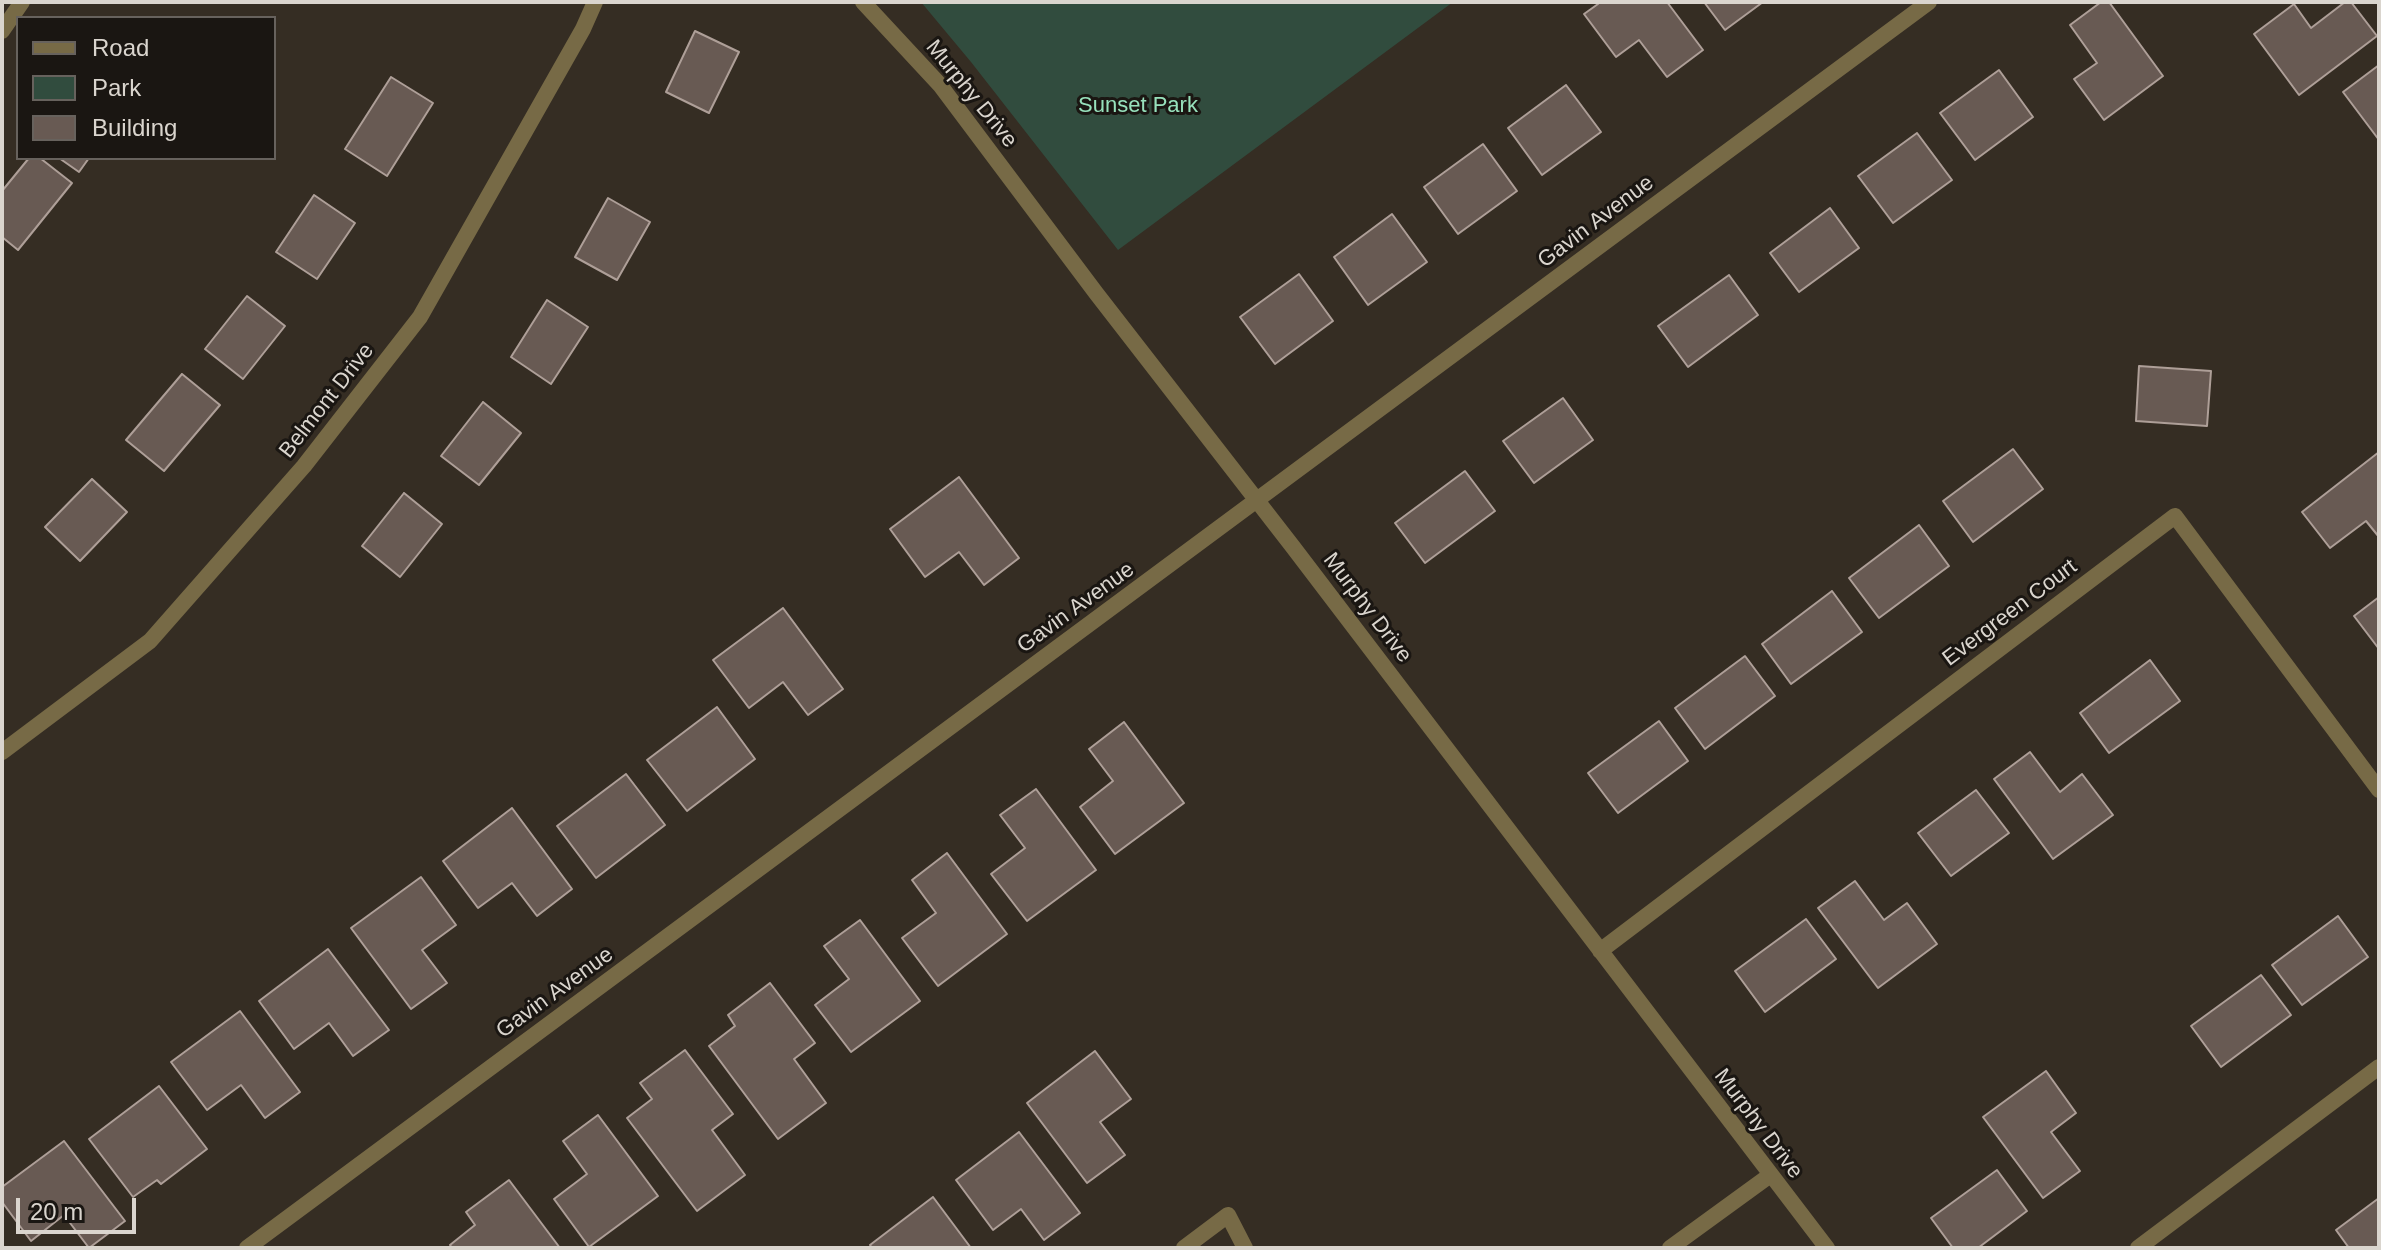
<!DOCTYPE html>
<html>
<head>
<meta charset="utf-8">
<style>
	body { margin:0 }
	#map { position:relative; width:2381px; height:1250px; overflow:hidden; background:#352d23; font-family:Helvetica,sans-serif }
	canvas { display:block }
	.frame { position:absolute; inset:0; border:4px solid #dad5ce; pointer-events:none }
	.legend { position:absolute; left:16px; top:16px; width:260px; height:144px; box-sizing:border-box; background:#1a1612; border:2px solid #67625d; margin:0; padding:10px 14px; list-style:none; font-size:24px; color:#dad5ce }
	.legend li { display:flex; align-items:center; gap:16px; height:40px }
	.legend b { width:40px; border:2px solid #67625d }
	.scale { position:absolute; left:16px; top:1198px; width:120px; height:36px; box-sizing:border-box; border:4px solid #dad5ce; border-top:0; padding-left:10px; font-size:24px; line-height:28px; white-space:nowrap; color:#dad5ce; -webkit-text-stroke:6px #1a1612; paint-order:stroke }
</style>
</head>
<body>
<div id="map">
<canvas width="2381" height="1250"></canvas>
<div class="frame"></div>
<ul class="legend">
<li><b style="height:10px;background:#776a46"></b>Road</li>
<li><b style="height:22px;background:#314c3e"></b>Park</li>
<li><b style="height:22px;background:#685a53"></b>Building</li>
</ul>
<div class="scale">20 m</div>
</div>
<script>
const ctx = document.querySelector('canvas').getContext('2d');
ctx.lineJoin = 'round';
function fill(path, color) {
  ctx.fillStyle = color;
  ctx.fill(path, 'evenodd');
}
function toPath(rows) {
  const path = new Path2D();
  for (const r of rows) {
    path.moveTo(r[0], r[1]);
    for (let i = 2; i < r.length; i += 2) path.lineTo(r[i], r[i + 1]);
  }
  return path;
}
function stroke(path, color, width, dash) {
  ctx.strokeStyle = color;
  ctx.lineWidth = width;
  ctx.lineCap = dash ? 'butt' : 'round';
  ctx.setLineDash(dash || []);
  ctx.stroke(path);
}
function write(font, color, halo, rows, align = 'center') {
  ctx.font = font + ' Helvetica,sans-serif';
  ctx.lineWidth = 6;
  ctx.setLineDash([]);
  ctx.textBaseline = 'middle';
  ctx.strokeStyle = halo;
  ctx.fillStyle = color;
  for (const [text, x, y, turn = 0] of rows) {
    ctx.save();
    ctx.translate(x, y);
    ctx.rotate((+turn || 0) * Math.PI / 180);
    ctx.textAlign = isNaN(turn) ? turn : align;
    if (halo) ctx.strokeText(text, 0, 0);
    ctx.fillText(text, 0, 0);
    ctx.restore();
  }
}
fill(toPath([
	[921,2,1453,2,1118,250,971,62]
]), '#314c3e');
const building = toPath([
	[1596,2,1667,2,1703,50,1667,77,1639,40,1616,57,1584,14,1598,4,1596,2],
	[1704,2,1763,2,1725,30,1704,2],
	[2101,2,2109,2,2163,76,2104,120,2074,79,2097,63,2070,25,2101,2],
	[2345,2,2351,2,2377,36,2299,95,2254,34,2294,4,2311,28,2345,2],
	[695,31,739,52,709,113,666,92,695,31],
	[2379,65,2379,140,2343,92,2379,65],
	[1999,70,2033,117,1975,160,1940,113,1999,70],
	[391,77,433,103,387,176,345,149,391,77],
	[1566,85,1601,132,1542,175,1508,128,1566,85],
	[1917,133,1952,180,1893,223,1858,176,1917,133],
	[1483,144,1517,191,1458,234,1424,187,1483,144],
	[29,158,40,158,72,183,18,250,2,237,2,191,29,158],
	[59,158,89,158,79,172,59,158],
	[314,195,355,223,317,279,276,252,314,195],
	[608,198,650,222,617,280,575,257,608,198],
	[1830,208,1859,248,1799,292,1770,253,1830,208],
	[1392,214,1427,262,1368,305,1334,257,1392,214],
	[1299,274,1333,321,1275,364,1240,317,1299,274],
	[1729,275,1758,315,1688,367,1658,326,1729,275],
	[247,296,285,326,243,379,205,349,247,296],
	[547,300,588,327,551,384,511,357,547,300],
	[2139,366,2211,371,2207,426,2136,421,2139,366],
	[182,374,220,405,164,471,126,440,182,374],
	[1563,398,1593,440,1534,483,1503,441,1563,398],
	[483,402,521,433,479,485,441,456,483,402],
	[2013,449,2043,489,1973,542,1943,501,2013,449],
	[2379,452,2379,537,2366,521,2330,548,2302,512,2379,452],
	[1465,471,1495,511,1425,563,1395,523,1465,471],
	[959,477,1019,558,984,585,959,552,925,577,890,529,959,477],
	[92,479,127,512,80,561,45,527,92,479],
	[404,493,442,524,400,577,362,546,404,493],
	[1919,525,1949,566,1879,618,1849,578,1919,525],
	[1832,591,1862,632,1791,684,1762,644,1832,591],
	[2379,597,2379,649,2354,616,2379,597],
	[783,608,843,689,808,715,783,682,749,708,713,660,783,608],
	[1745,656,1775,696,1705,749,1675,708,1745,656],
	[2150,660,2180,701,2109,753,2080,713,2150,660],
	[717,707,755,759,687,811,647,760,717,707],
	[1659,721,1688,761,1618,813,1588,773,1659,721],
	[1124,722,1184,803,1115,854,1080,807,1113,781,1089,749,1124,722],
	[2030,752,2060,792,2082,774,2113,815,2053,859,1994,779,2030,752],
	[626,774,665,825,596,878,557,826,626,774],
	[1036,789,1096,870,1027,921,991,874,1025,848,1000,815,1036,789],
	[1976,790,2009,833,1951,876,1918,833,1976,790],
	[512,808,572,889,537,916,512,883,478,908,443,861,512,808],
	[947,853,1007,934,938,986,902,938,936,913,912,880,947,853],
	[421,877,456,925,422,950,447,983,411,1009,351,928,421,877],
	[1855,881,1884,920,1907,903,1937,944,1878,988,1818,908,1855,881],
	[2338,916,2368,957,2302,1005,2272,965,2338,916],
	[1806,919,1836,959,1765,1012,1735,971,1806,919],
	[860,920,920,1001,851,1052,815,1005,849,979,824,946,860,920],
	[328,949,389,1030,353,1056,329,1023,294,1049,259,1001,328,949],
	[2261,975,2291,1015,2221,1067,2191,1026,2261,975],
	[770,983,815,1043,794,1059,826,1103,778,1139,709,1046,735,1026,728,1015,770,983],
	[240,1011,300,1092,265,1118,241,1085,207,1110,171,1062,240,1011],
	[685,1050,733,1114,712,1130,745,1175,697,1211,627,1118,652,1099,640,1083,685,1050],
	[1095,1051,1131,1099,1100,1122,1125,1155,1087,1183,1027,1103,1095,1051],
	[2046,1071,2076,1113,2051,1132,2080,1171,2043,1198,1983,1117,2046,1071],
	[159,1086,207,1149,161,1184,157,1180,133,1197,89,1139,159,1086],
	[598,1115,658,1196,589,1247,554,1199,587,1174,563,1141,598,1115],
	[1019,1132,1080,1213,1044,1240,1021,1209,993,1230,956,1180,1019,1132],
	[64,1141,125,1221,89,1248,64,1215,31,1241,2,1202,2,1187,64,1141],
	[1997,1170,2027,1211,1978,1248,1953,1248,1931,1218,1997,1170],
	[509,1180,560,1248,452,1248,450,1245,475,1225,466,1212,509,1180],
	[933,1197,971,1248,872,1248,870,1245,933,1197],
	[2379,1198,2379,1248,2349,1248,2336,1230,2379,1198]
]);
fill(building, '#685a53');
stroke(building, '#ae9f98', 2);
stroke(toPath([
	[863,2,940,85,1096,293,1293,547,1827,1248],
	[2,31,22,2],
	[1600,951,2175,516,2379,790],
	[247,1248,1929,2],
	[1184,1248,1228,1215,1245,1248],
	[1670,1248,1769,1176],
	[2138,1248,2379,1067]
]), '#776a46', 16);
stroke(toPath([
	[2,752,150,641,304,466,420,317,583,29,595,2]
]), '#776a46', 16);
write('22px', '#dad5ce', '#1a1612', [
	["Murphy Drive",971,94,51],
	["Gavin Avenue",1596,222,-37],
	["Belmont Drive",327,401,-52],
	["Gavin Avenue",1076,608,-36],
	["Murphy Drive",1367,608,53],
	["Evergreen Court",2010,613,-37],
	["Gavin Avenue",555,993,-36],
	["Murphy Drive",1758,1124,53]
]);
write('22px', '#97e1bc', '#1a1612', [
	["Sunset Park",1138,106]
]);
</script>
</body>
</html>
